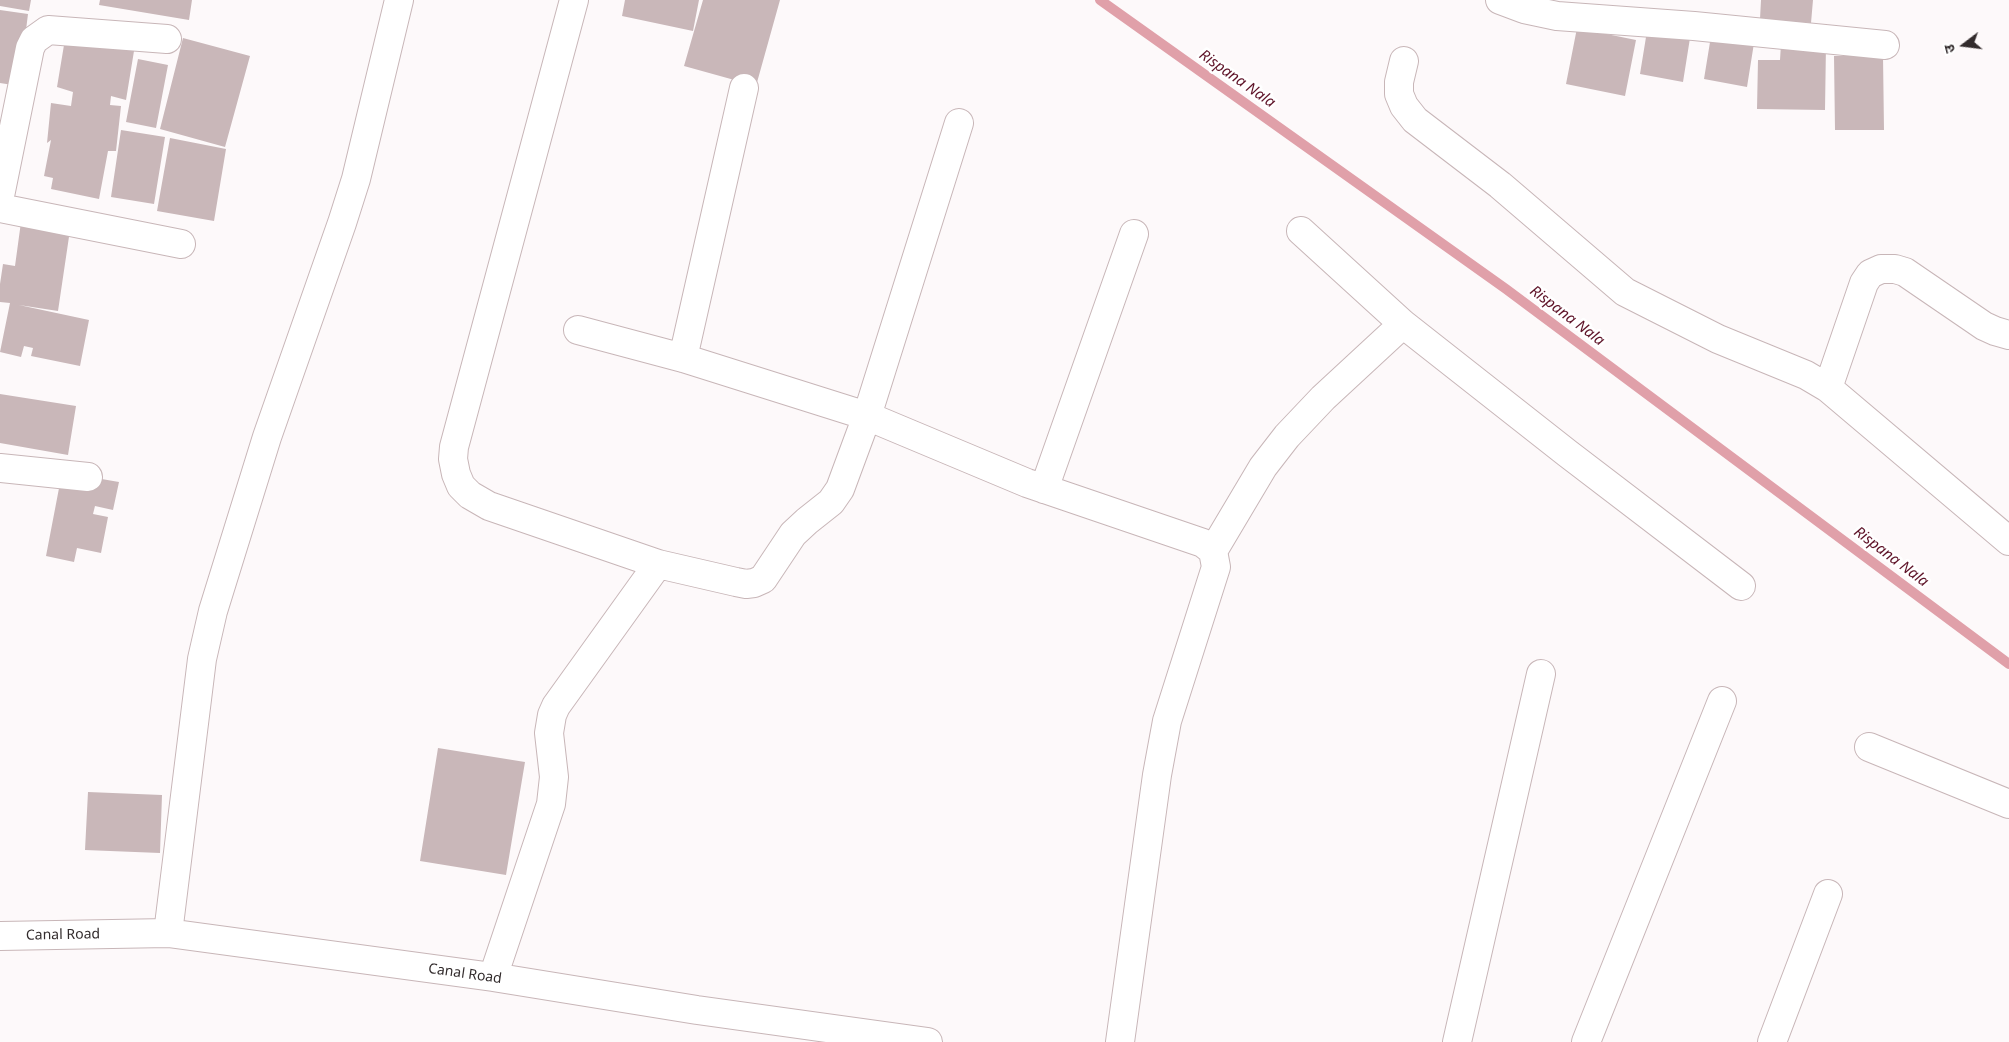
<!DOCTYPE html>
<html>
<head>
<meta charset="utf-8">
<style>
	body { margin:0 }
	#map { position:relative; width:2009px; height:1042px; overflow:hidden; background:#fdf9fa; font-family:"Noto Sans","Noto Sans Devanagari",sans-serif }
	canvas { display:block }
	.north { position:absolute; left:1939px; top:20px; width:50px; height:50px; -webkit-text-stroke:4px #fff; paint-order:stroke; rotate:255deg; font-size:14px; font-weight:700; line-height:20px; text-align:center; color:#322b2c }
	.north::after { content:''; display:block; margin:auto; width:18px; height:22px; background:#322b2c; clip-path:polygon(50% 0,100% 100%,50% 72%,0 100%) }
</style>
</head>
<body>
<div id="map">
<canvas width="2009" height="1042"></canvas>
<div class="north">उ</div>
</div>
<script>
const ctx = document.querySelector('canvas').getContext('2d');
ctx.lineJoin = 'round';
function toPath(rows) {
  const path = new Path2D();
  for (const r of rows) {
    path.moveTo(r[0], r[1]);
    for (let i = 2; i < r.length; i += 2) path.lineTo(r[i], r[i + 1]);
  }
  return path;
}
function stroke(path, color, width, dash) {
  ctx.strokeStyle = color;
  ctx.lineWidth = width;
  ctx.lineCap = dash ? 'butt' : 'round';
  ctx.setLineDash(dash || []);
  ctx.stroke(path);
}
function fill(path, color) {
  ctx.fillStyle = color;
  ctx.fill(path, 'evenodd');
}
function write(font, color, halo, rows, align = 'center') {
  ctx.font = font + ' "Noto Sans",sans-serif';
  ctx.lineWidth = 5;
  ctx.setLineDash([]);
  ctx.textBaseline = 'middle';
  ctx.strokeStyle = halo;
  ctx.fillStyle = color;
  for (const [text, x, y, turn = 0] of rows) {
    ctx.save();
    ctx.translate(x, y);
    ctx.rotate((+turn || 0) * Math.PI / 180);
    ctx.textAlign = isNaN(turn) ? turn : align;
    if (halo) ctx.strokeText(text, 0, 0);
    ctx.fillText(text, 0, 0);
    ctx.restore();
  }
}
stroke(toPath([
	[1100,0,1506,289,2009,664]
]), '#e0a0a9', 10);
fill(toPath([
	[0,0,31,0,29,11,0,6],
	[100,0,192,0,189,20,99,5],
	[625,0,699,0,693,31,622,16],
	[703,0,780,0,756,86,684,66],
	[1761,0,1813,0,1811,23,1760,19],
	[0,10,28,14,19,86,0,83],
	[1577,28,1636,40,1625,96,1566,84],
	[1647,31,1690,38,1683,82,1640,74],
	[1711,36,1754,43,1747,87,1704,79],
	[183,38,250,56,225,147,160,129],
	[65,39,134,51,126,100,111,96,110,105,121,106,116,151,108,151,99,199,51,189,53,178,44,176,51,140,47,143,51,103,71,106,73,92,57,87],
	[1781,44,1826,44,1825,110,1757,109,1758,60,1780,60],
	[1834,56,1883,56,1884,130,1835,130],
	[138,59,168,65,156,128,126,122],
	[121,130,165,137,154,204,111,197],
	[170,138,226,149,214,221,157,211],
	[21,222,70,230,58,311,19,305,89,320,80,366,31,356,33,348,24,346,21,357,0,352,10,303,0,302,0,284,3,264,15,266],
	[0,394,76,406,68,455,0,443],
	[90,477,119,482,113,510,95,506,93,514,108,517,101,553,77,548,74,562,46,556,60,483],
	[438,748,525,762,506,875,420,861],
	[88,792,162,795,160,853,85,850]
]), '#c9b7b9');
const minor = toPath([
	[1500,0,1524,9,1557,16,1694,26,1885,45],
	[1404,61,1399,82,1399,94,1404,106,1415,120,1500,185,1625,292,1718,339,1806,375,1828,388,2009,541],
	[0,196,30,48,34,40,48,30,167,39],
	[0,208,181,244],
	[1301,231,1403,324,1567,453,1741,586],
	[578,330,683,358,867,416,1027,483,1203,543,1213,551,1216,567,1167,721,1157,775,1120,1042],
	[683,358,744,88],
	[1828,388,1864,283,1870,274,1881,269,1895,269,1905,272,1984,326,1995,331,2009,335],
	[0,468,88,477],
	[1044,489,1134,234],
	[1213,551,1263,467,1287,436,1323,398,1403,324],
	[658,564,736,582,746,584,754,583,763,579,793,534,807,521,831,502,840,489,867,416,959,123],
	[1869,747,2009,804],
	[168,933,202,659,213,611,267,437,342,223,356,179,399,0],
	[0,936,168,933,493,977,697,1010,928,1042],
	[493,977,551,804,554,777,549,733,552,715,556,706,658,564,489,506,470,495,461,486,456,474,453,459,454,447,574,0],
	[1457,1042,1541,674],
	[1586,1042,1722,701],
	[1772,1042,1828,894]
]);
stroke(minor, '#c8b6b8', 30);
stroke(minor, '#fff', 28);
write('14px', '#322b2c', '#fff', [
	["Canal Road",63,935,-1],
	["Canal Road",465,974,8]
]);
write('italic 15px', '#5e1328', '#fff', [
	["Rispana Nala",1237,79,35],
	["Rispana Nala",1567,316,37],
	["Rispana Nala",1891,557,37]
]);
</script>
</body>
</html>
